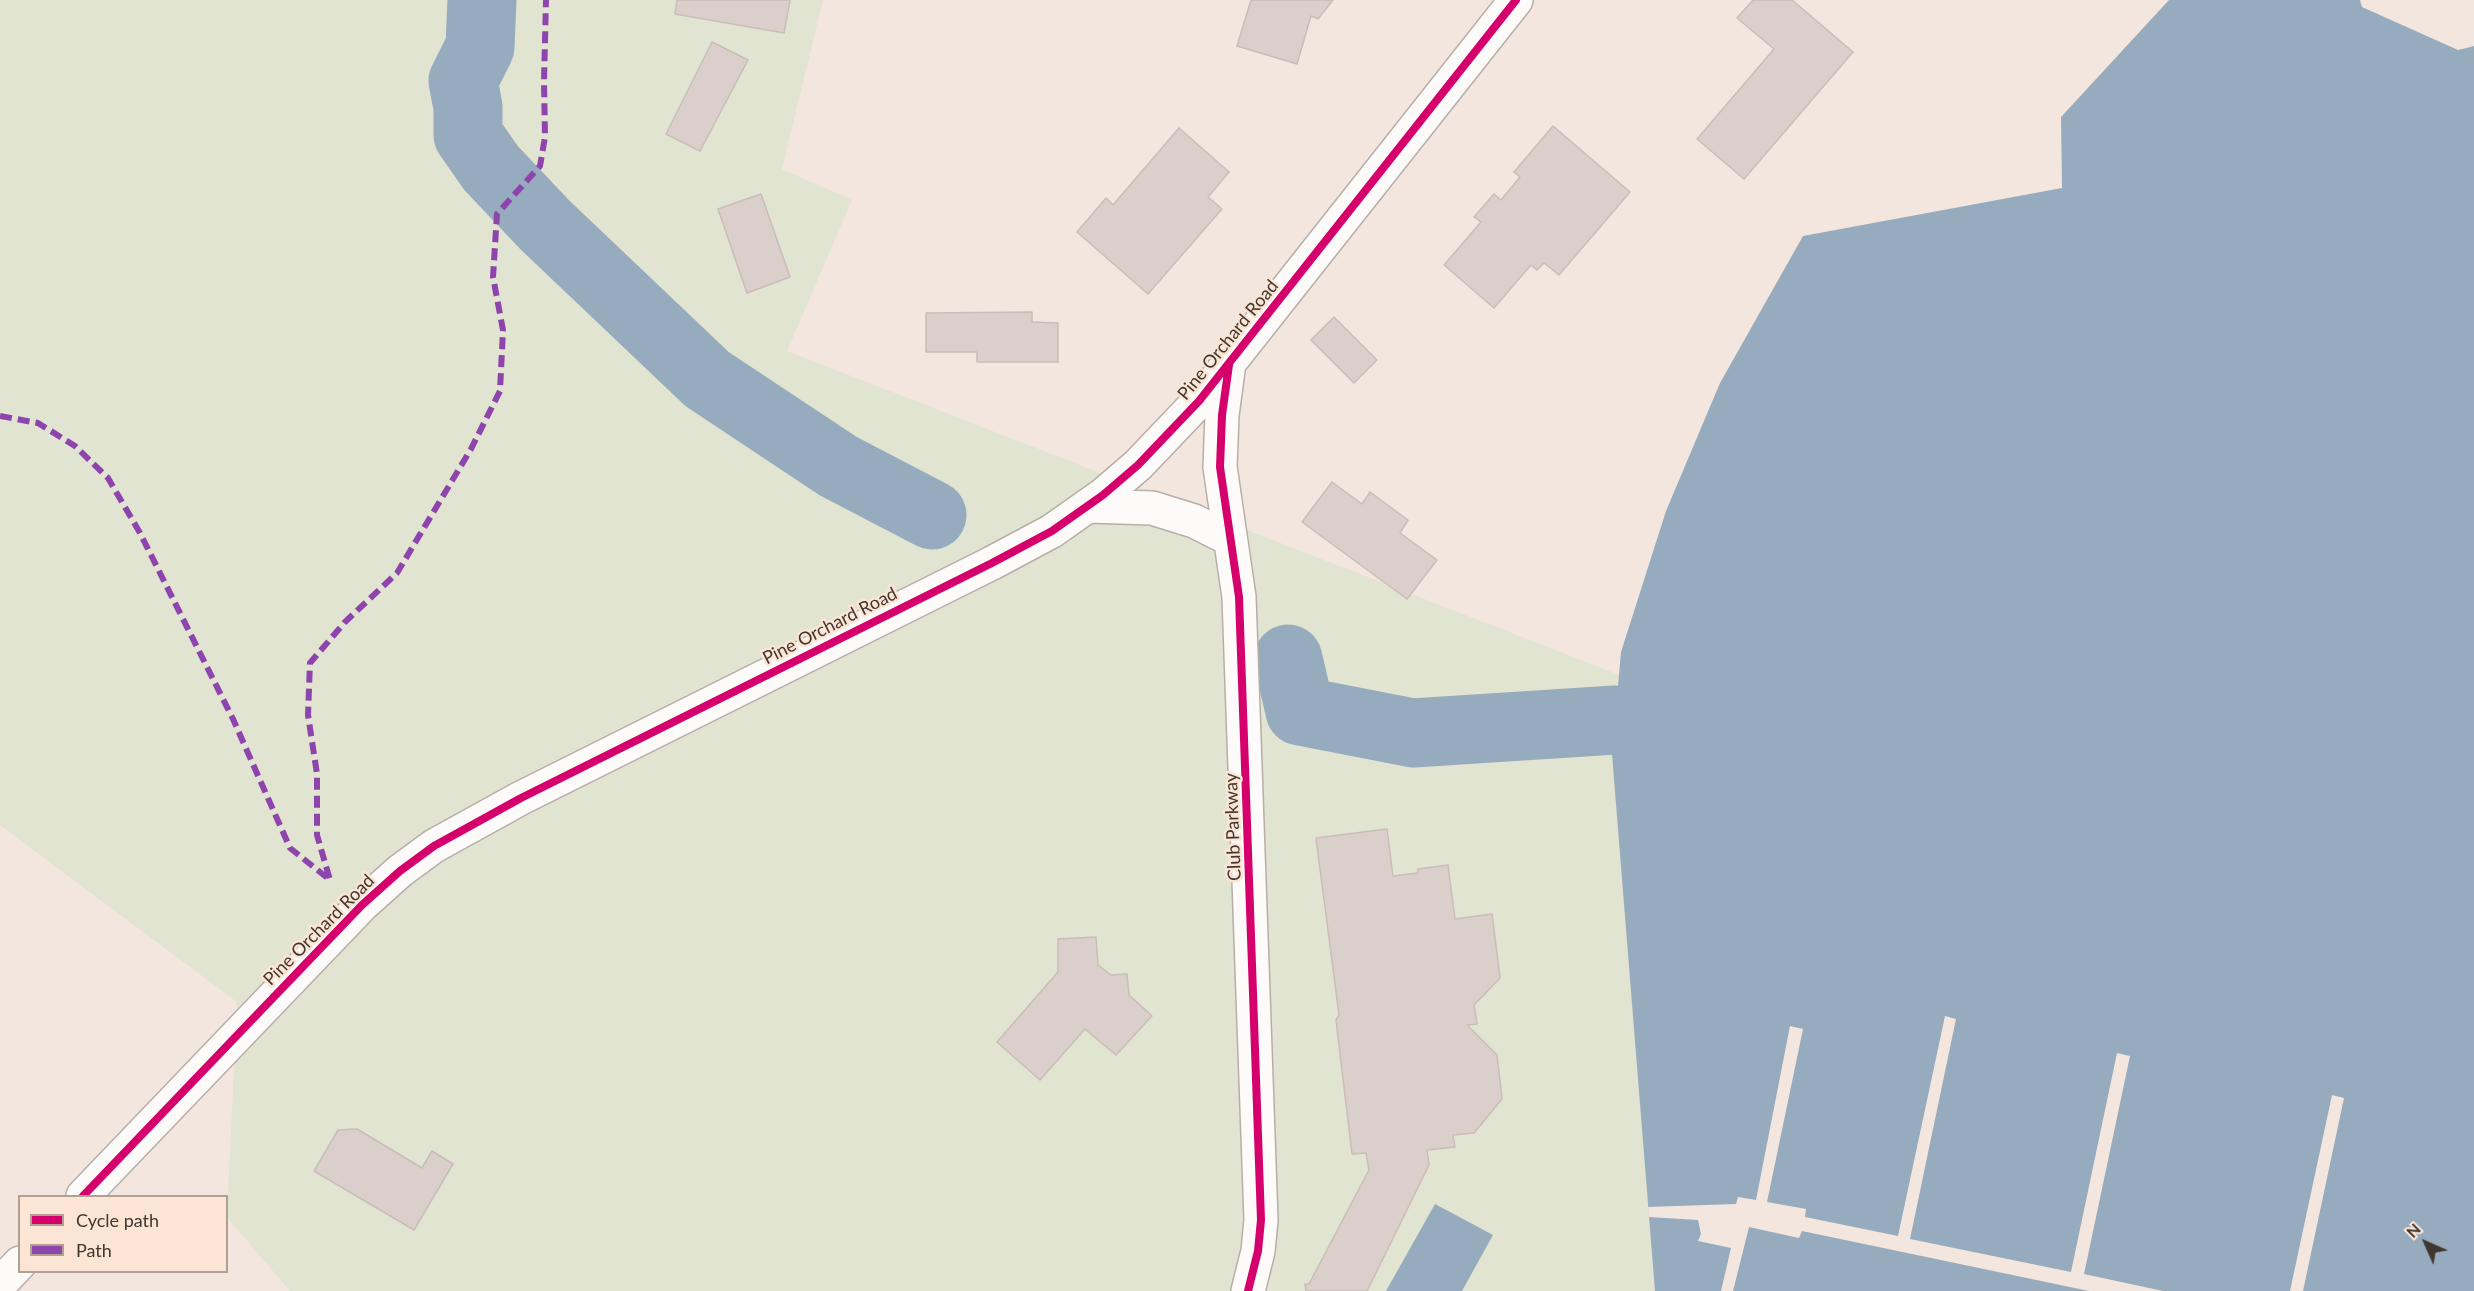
<!DOCTYPE html>
<html>
<head>
<meta charset="utf-8">
<style>
	body { margin:0 }
	#map { position:relative; width:2474px; height:1291px; overflow:hidden; background:#f3e6de; font-family:Lato,sans-serif }
	canvas { display:block }
	.legend { position:absolute; left:18px; top:1195px; width:210px; height:78px; box-sizing:border-box; background:#fce5d5; border:2px solid #b19f93; margin:0; padding:8px 10px; list-style:none; font-size:18px; color:#403731 }
	.legend li { display:flex; align-items:center; gap:12px; height:30px }
	.legend b { width:30px; border:2px solid #b19f93 }
	.north { position:absolute; left:2396px; top:1213px; width:60px; height:60px; -webkit-text-stroke:4px #fce5d5; paint-order:stroke; rotate:315deg; font-size:16px; font-weight:700; line-height:24px; text-align:center; color:#403731 }
	.north::after { content:''; display:block; margin:auto; width:21px; height:27px; background:#403731; clip-path:polygon(50% 0,100% 100%,50% 72%,0 100%) }
</style>
</head>
<body>
<div id="map">
<canvas width="2474" height="1291"></canvas>
<ul class="legend">
<li><b style="height:8px;background:#d6006c"></b>Cycle path</li>
<li><b style="height:8px;background:#8e44ad"></b>Path</li>
</ul>
<div class="north">N</div>
</div>
<script>
const ctx = document.querySelector('canvas').getContext('2d');
ctx.lineJoin = 'round';
function fill(path, color) {
  ctx.fillStyle = color;
  ctx.fill(path, 'evenodd');
}
function toPath(rows) {
  const path = new Path2D();
  for (const r of rows) {
    path.moveTo(r[0], r[1]);
    for (let i = 2; i < r.length; i += 2) path.lineTo(r[i], r[i + 1]);
  }
  return path;
}
function stroke(path, color, width, dash) {
  ctx.strokeStyle = color;
  ctx.lineWidth = width;
  ctx.lineCap = dash ? 'butt' : 'round';
  ctx.setLineDash(dash || []);
  ctx.stroke(path);
}
function write(font, color, halo, rows, align = 'center') {
  ctx.font = font + ' Lato,sans-serif';
  ctx.lineWidth = 5;
  ctx.setLineDash([]);
  ctx.textBaseline = 'middle';
  ctx.strokeStyle = halo;
  ctx.fillStyle = color;
  for (const [text, x, y, turn = 0] of rows) {
    ctx.save();
    ctx.translate(x, y);
    ctx.rotate((+turn || 0) * Math.PI / 180);
    ctx.textAlign = isNaN(turn) ? turn : align;
    if (halo) ctx.strokeText(text, 0, 0);
    ctx.fillText(text, 0, 0);
    ctx.restore();
  }
}
fill(toPath([
	[0,0,823,0,782,169,852,200,787,351,2000,823,1744,1291,290,1291,227,1217,237,1002,0,825]
]), '#e1e4d0');
fill(toPath([
	[468,0,495,0,494,40,482,60,477,83,480,128,516,173,494,195,444,136,451,100,450,71,463,45],
	[2169,0,2360,0,2362,7,2458,50,2474,46,2474,1291,1655,1291,1612,754,1621,652,1666,511,1720,383,1803,236,2062,188,2061,117],
	[1435,1204,1493,1235,1462,1291,1386,1291]
]), '#97abbe');
fill(toPath([
	[1945,1016,1956,1019,1910,1239,2071,1272,2117,1053,2130,1056,2084,1274,2163,1291,2089,1291,1802,1231,1799,1238,1749,1227,1733,1291,1721,1291,1731,1248,1698,1241,1701,1234,1698,1220,1649,1217,1648,1207,1736,1204,1738,1197,1756,1200,1790,1026,1803,1029,1767,1202,1806,1209,1805,1217,1898,1236],
	[2332,1095,2344,1098,2303,1291,2290,1291]
]), '#f3e6de');
stroke(toPath([
	[482,0,480,47,463,81,468,107,468,135,491,168,545,225,707,379,838,466,932,515],
	[1288,659,1300,711,1413,733,1615,720]
]), '#97abbe', 69);
const building = toPath([
	[677,0,790,0,784,33,675,14,677,0],
	[1251,0,1333,0,1318,19,1311,16,1297,64,1237,46,1251,0],
	[1753,0,1792,0,1853,52,1744,179,1697,139,1774,49,1737,18,1753,0],
	[712,42,748,60,700,151,666,134,712,42],
	[1553,126,1630,192,1559,275,1544,263,1537,270,1531,265,1494,308,1444,265,1481,222,1474,217,1494,194,1501,200,1520,177,1514,172,1553,126],
	[1179,128,1229,172,1208,197,1222,209,1148,294,1077,232,1106,198,1113,205,1179,128],
	[761,194,790,277,747,293,718,209,761,194],
	[1032,312,1032,322,1058,323,1058,362,977,362,977,352,926,352,926,313,1032,312],
	[1334,317,1377,360,1354,383,1311,340,1334,317],
	[1332,482,1362,504,1370,492,1408,520,1400,533,1437,560,1407,599,1302,522,1332,482],
	[1387,829,1393,876,1418,873,1418,869,1448,865,1455,919,1492,914,1500,978,1474,1005,1477,1024,1467,1025,1497,1055,1502,1099,1474,1133,1453,1135,1455,1147,1427,1150,1429,1165,1367,1291,1306,1291,1305,1284,1309,1284,1369,1170,1366,1153,1352,1154,1336,1020,1339,1015,1316,838,1387,829],
	[1096,937,1098,965,1111,975,1127,974,1129,995,1152,1016,1116,1055,1085,1029,1040,1080,997,1042,1058,972,1058,939,1096,937],
	[357,1129,422,1168,432,1151,453,1164,414,1230,314,1171,338,1130,357,1129]
]);
fill(building, '#dbcfcb');
stroke(building, '#c8bdb8', 1.5);
const minor = toPath([
	[1229,363,1222,415,1220,467,1239,597,1261,1220,1258,1251,1248,1291],
	[1087,506,1152,508,1194,521,1230,539],
	[83,1196,362,905,400,871,434,846,521,798,992,563,1052,531,1103,495,1138,465,1199,401,1516,0],
	[0,1284,20,1263]
]);
stroke(minor, '#b8aea8', 36);
stroke(minor, '#fdfbfa', 33);
stroke(toPath([
	[0,416,38,423,75,446,108,478,140,533,233,719,290,848,330,880,317,835,317,774,308,715,310,663,345,622,397,573,471,449,500,391,503,330,493,277,497,214,540,166,545,137,544,82,546,0]
]), '#8e44ad', 6, [12, 6]);
stroke(toPath([
	[1229,365,1222,415,1220,467,1239,597,1261,1220,1258,1251,1248,1291],
	[83,1196,362,905,400,871,434,846,521,798,992,563,1052,531,1103,495,1138,465,1199,401,1516,0]
]), '#d6006c', 8);
write('18px', '#403731', '#fce5d5', [
	["Pine Orchard Road",1228,340,-51],
	["Pine Orchard Road",830,626,-27],
	["Club Parkway",1233,827,-92],
	["Pine Orchard Road",319,930,-45]
]);
</script>
</body>
</html>
